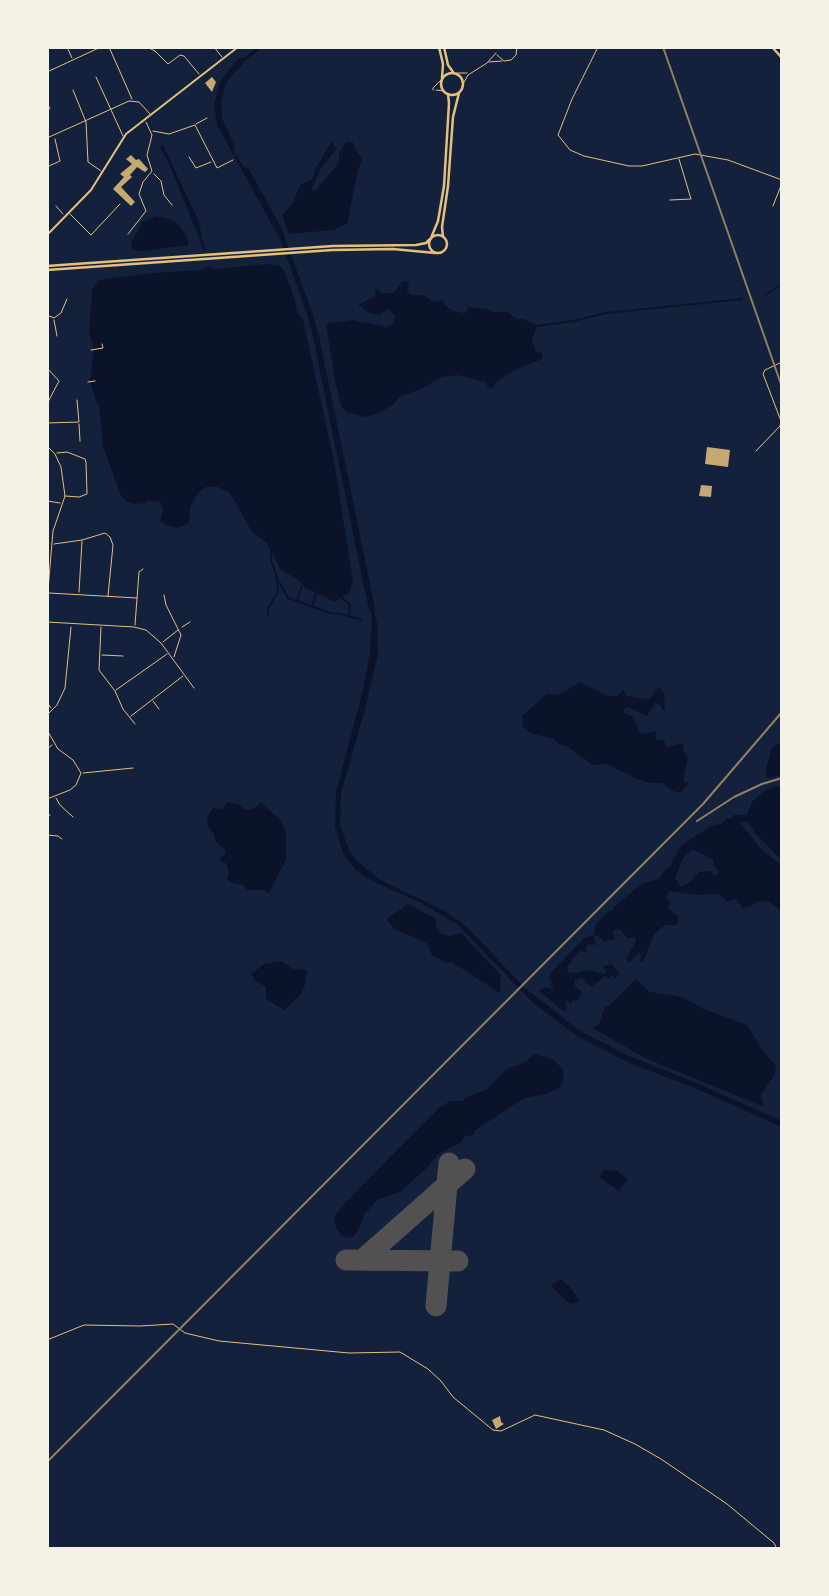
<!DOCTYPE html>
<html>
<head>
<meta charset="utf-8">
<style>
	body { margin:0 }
	#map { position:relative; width:829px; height:1596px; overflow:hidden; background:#14213d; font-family:Roboto,sans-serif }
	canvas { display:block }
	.frame { position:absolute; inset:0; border:49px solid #f6f1e7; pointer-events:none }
</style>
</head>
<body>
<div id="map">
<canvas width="829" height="1596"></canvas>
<div class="frame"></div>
</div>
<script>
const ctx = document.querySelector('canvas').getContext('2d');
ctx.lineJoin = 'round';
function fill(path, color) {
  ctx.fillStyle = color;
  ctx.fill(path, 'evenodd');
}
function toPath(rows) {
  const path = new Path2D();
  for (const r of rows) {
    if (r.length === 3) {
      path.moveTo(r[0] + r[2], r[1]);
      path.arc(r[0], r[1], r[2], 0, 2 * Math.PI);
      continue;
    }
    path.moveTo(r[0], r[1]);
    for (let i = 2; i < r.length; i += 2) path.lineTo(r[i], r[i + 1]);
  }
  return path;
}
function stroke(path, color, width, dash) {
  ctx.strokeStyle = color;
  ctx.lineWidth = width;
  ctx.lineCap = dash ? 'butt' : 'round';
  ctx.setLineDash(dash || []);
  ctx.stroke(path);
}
fill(toPath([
	[258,47,263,47,246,60,226,83,221,102,222,118,235,147,234,152,244,167,249,169,281,227,312,312,319,336,371,589,375,609,374,614,377,622,378,654,364,713,341,793,340,825,349,850,358,862,382,881,443,910,466,926,525,988,580,1031,629,1056,699,1084,782,1121,782,1127,697,1089,627,1062,577,1036,533,1003,457,924,421,903,366,878,355,869,343,853,335,826,336,792,363,690,370,652,372,616,368,606,313,337,307,314,281,241,217,125,214,104,220,82,238,59,245,57],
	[332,141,336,149,320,170,312,189,313,191,316,190,332,171,339,162,339,153,344,145,346,142,353,142,355,149,363,160,358,169,347,224,333,230,289,234,282,215,293,203,300,185,311,180,314,175,315,169],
	[163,145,199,222,203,243,201,243,170,166,161,149,160,146],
	[155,216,169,219,178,224,187,237,189,245,143,251,134,250,131,248,132,241,137,232,143,222],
	[266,264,280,266,285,273,295,300,297,312,303,320,334,461,353,581,349,593,334,602,316,592,306,589,301,582,280,569,267,543,252,532,230,493,218,487,206,487,197,494,190,508,189,523,177,528,168,526,160,521,163,509,160,502,148,500,144,503,136,504,128,502,121,496,103,446,99,405,96,402,90,380,94,349,89,333,92,290,98,280,153,273,202,270,208,266,215,269],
	[403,281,409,282,407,291,411,295,423,295,433,302,443,300,445,306,454,311,462,313,467,312,468,307,488,309,493,312,507,312,517,319,524,319,537,326,532,340,536,352,542,353,542,359,515,370,495,383,493,389,488,388,486,382,458,375,442,377,419,390,399,397,393,405,377,414,366,417,348,413,342,408,335,381,326,324,352,320,386,327,393,324,395,316,388,309,380,315,371,314,358,305,375,296,376,288,381,293,390,293,394,292],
	[580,682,608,696,617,696,623,690,627,696,649,700,659,687,664,694,665,709,663,711,659,704,655,703,647,716,628,707,624,709,624,713,632,716,641,734,656,731,656,740,664,740,666,747,683,743,683,750,688,757,683,781,689,783,680,793,673,791,662,783,650,783,635,778,607,764,593,765,566,746,562,746,552,738,533,734,523,727,522,716,547,694,558,695],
	[782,742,782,775,766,778,766,769,772,748],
	[776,786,782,787,782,860,755,833,748,822,740,822,762,850,782,865,782,912,769,902,758,901,751,906,743,908,736,899,727,901,719,894,696,895,669,891,665,898,670,901,668,908,678,917,677,925,665,925,654,934,643,962,640,961,641,955,639,952,629,963,626,959,635,943,636,937,627,938,621,930,615,929,613,932,615,939,604,941,597,935,594,936,596,945,589,944,586,946,586,952,579,951,567,967,568,972,576,973,587,970,604,974,607,970,603,969,603,966,611,964,619,973,618,976,614,979,613,975,609,978,605,976,591,987,582,977,575,980,575,987,582,992,577,1001,573,1000,571,1004,565,1000,567,1011,565,1012,539,991,545,987,555,991,551,986,552,980,549,979,551,973,584,938,594,935,595,925,609,911,612,911,615,906,643,883,659,879,665,870,671,866,673,858,677,855,677,851,682,845,711,826,721,824,726,819,731,819,733,815,747,815,752,802,763,792],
	[693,849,713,860,714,865,719,872,714,876,712,871,699,872,691,881,681,887,675,878,683,858],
	[226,803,238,804,245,810,253,809,261,803,280,819,286,832,286,860,269,893,264,890,247,890,244,885,232,883,227,879,229,874,226,863,221,862,221,856,225,855,225,850,215,841,214,834,208,827,207,818,213,808,223,809],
	[408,904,436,919,436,928,441,934,450,936,461,933,501,975,500,993,452,962,446,963,432,955,426,943,394,929,387,919],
	[281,961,293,969,307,970,305,985,300,995,284,1010,266,999,266,987,256,981,251,974,264,964],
	[636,979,650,992,682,997,704,1009,747,1025,765,1054,776,1065,775,1074,761,1095,764,1107,645,1058,593,1028,599,1024,605,1006,610,1005],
	[535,1054,554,1060,563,1069,564,1080,559,1088,546,1094,524,1098,474,1131,474,1135,465,1136,462,1142,438,1154,427,1168,400,1192,378,1199,364,1215,361,1225,353,1237,349,1238,341,1235,336,1228,334,1217,341,1207,438,1109,450,1101,462,1101,467,1097,486,1090,507,1069,524,1063],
	[603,1170,617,1171,628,1179,619,1191,600,1178],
	[561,1279,569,1286,580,1301,573,1304,569,1303,553,1288,552,1284]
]), '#0b132b');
stroke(toPath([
	[202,243,204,250],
	[765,295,782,284],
	[537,326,573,321,606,313,742,299],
	[276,576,288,598,330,613,341,614,362,620],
	[342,598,350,605,349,615],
	[297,600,302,586],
	[313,605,316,592],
	[268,615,268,608,278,592,276,574,271,561,271,551]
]), '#0b132b', 2);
stroke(toPath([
	[346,1260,458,1261],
	[362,1260,465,1169],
	[436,1306,449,1163]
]), '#525050', 21);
fill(toPath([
	[212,77,216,82,212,92,205,83],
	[131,155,136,160,139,159,148,169,145,172,137,167,130,175,132,177,121,187,135,202,131,206,113,189,124,177,120,174,132,164,126,159],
	[707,447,730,450,728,467,705,464],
	[701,485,712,486,711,497,699,496],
	[500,1416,501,1422,504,1424,496,1429,492,1420]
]), '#c6a872');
stroke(toPath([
	[91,350,103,348,102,344],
	[88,382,95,381]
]), '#e5c07b', 1);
stroke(toPath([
	[67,47,72,58],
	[109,47,132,99],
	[147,47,155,51,168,64,180,55,184,56,199,74],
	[214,47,222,57],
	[598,47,572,99,558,135,570,150,584,156,629,166,642,166,695,154,728,160,782,180],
	[497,55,504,61,511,60,516,55,517,47],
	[489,62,502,61],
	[47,72,101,47],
	[456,73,467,73],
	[96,77,123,136],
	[463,84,468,75,487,63,496,53],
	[73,90,86,122,88,162,101,171],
	[433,90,433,88,441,80],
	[436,90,444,91],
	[47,103,50,109],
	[196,124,207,118],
	[153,131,169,134,195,125,217,168,233,160],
	[47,138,129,101,139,102,150,114],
	[189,157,196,168,211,162],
	[47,167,60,161,55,139],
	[154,174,161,181,164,195,172,205],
	[670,200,691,199,679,159],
	[56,206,63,214],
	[773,206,782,183],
	[70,214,91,235,120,204],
	[128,234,146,211,139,194,143,182,152,171,147,155,152,135,146,122],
	[47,315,54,318,61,313,67,299],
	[54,320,57,336],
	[47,368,59,381,48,402],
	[47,423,79,422,77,400],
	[79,424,80,441],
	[47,446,55,454,61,467,65,496,53,531,47,602],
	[756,451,780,426,781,421,763,374,765,370,782,362],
	[57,453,67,452,85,459,86,462,87,494,79,497,65,496],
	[47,501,60,503],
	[54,544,82,540,105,533,110,537,113,545,108,596],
	[79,592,82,541],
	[49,593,137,598],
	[164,595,166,605,181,635,174,657],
	[47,622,134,627,146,630,161,643,194,688],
	[135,625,139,572,143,569],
	[101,627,99,670,115,691,123,709,135,724],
	[182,627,190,622],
	[163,642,178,630],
	[102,655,123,656],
	[116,690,167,654],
	[153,701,159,709],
	[47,702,51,708],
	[47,715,57,705,65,688,71,627],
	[131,716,183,676],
	[47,730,58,749,73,760,81,773,76,785,70,790,47,799],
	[47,749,52,745],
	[83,773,133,768],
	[56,798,60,805,73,817],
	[47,816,50,815],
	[47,835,58,836,62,839],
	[47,1340,84,1325,140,1326,173,1324,185,1333,219,1341,349,1353,400,1352,428,1369,441,1381,453,1397,493,1430,501,1431,535,1415,604,1430,635,1444,661,1459,727,1504,774,1543,777,1549]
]), '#e5c07b', 1);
stroke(toPath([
	[47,235,91,190,126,134,238,47]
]), '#e5c07b', 2);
stroke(toPath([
	[772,47,782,58]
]), '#e5c07b', 2.5);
stroke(toPath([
	[439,47,443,64,442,78],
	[444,47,448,65,453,72],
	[452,84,11],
	[438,244,9],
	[443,237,442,227,448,186,453,117,459,93],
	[431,238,438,221,444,186,449,103,448,94],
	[47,266,333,246,416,245,426,243,430,239],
	[47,270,332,250,393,249,435,253]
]), '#e5c07b', 2.5);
stroke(toPath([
	[663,47,782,387],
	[697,821,734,797,762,784,782,778],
	[47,1462,703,804,782,712]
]), '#918062', 2);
</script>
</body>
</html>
